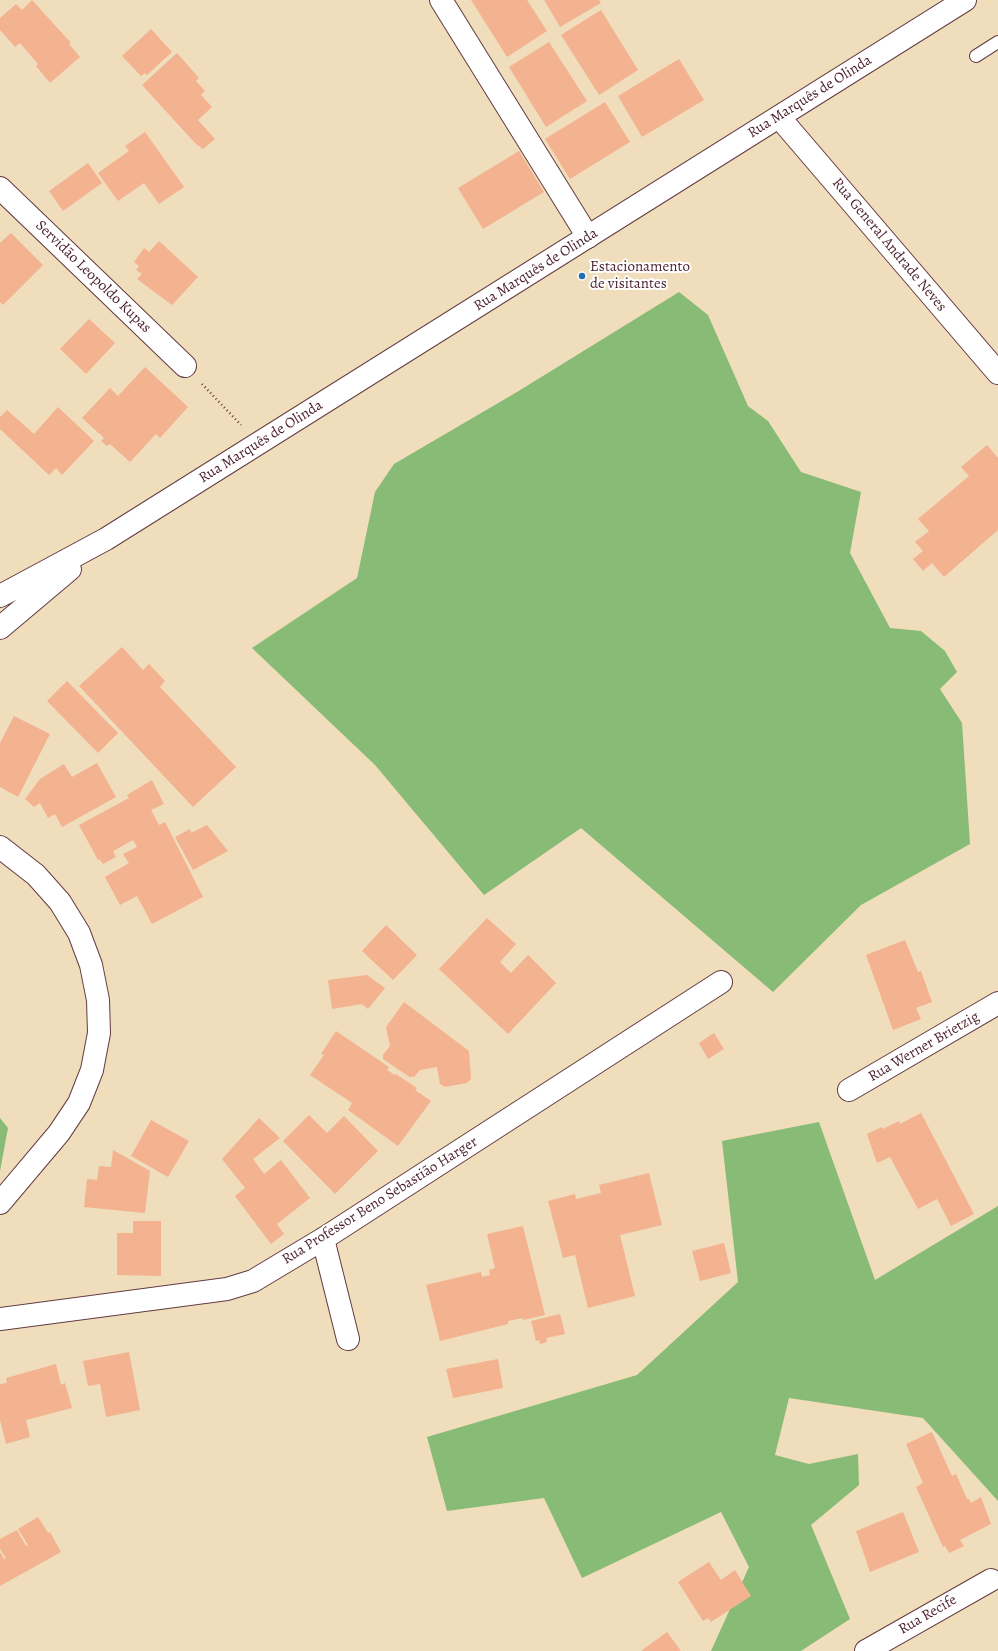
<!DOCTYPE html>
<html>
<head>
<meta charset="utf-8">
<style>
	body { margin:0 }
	canvas { display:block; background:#f0ddbc }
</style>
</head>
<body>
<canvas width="998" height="1651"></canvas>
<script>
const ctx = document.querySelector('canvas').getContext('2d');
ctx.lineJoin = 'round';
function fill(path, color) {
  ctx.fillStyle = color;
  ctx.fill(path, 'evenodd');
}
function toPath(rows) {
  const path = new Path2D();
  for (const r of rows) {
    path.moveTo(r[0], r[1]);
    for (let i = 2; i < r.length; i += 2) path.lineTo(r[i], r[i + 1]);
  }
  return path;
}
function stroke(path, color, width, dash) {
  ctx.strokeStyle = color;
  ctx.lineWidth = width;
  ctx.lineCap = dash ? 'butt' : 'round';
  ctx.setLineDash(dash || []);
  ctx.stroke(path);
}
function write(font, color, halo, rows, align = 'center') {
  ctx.font = font + ' Alegreya,serif';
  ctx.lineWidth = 4;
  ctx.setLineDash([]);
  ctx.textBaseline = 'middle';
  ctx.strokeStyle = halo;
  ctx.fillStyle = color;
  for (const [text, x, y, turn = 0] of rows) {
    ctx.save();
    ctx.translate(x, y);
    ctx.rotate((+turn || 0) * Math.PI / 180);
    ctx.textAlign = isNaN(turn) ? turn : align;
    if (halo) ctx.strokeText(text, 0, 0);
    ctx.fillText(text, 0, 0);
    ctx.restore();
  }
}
fill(toPath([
	[679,292,708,315,748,406,768,421,801,472,861,492,850,553,890,628,921,631,945,651,957,672,940,689,962,723,970,844,861,905,773,992,581,828,484,895,375,765,252,648,357,578,375,492,394,464,517,392],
	[0,1118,8,1128,0,1171],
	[819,1122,875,1280,998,1206,998,1501,923,1418,789,1398,775,1455,809,1464,858,1454,859,1485,811,1525,850,1619,801,1651,711,1651,749,1567,721,1512,582,1578,544,1498,447,1511,427,1437,637,1375,738,1282,722,1141]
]), '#88bb75');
fill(toPath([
	[32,0,71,43,69,44,80,57,50,83,36,66,38,64,20,43,15,47,0,30,0,18,16,4,22,10],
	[471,0,527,0,547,31,507,57],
	[544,0,599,0,601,3,560,27],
	[601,10,638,70,599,95,561,35],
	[151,29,172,52,147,75,145,73,141,76,122,56],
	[549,42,587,101,546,127,509,67],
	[177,53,199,78,196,81,205,91,201,95,212,107,198,120,215,139,203,149,195,143,142,85],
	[679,59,704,100,642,137,618,96],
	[605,102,630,142,570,179,545,139],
	[145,132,184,187,159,204,144,183,118,201,98,173,129,151,125,146],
	[519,151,544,192,483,229,458,188],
	[88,163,102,183,63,211,49,191],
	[11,233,43,265,3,305,0,302,0,243],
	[159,241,198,277,172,305,137,279,142,274,136,270,139,266,134,262,144,248,149,252],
	[89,319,115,343,86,374,60,349],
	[145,367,188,407,160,438,156,434,130,462,110,444,107,446,101,441,104,438,82,418,110,388,118,396],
	[58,407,94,441,62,475,56,468,49,475,0,429,0,417,7,410,34,434],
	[987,445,998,458,998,530,944,577,932,563,923,571,913,559,923,551,915,542,929,531,918,519,969,476,961,467],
	[122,647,143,670,149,664,165,681,160,687,236,767,193,807,79,686],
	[67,681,118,733,98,753,47,701],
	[14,716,50,734,18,797,0,787,0,743],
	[97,763,116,797,62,827,55,814,48,818,40,803,34,807,25,799,40,779,64,764,72,777],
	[152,780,164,804,151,810,159,825,165,822,203,897,152,924,137,896,120,905,105,877,129,863,123,854,137,847,133,840,113,851,116,857,103,864,99,859,98,860,79,825,129,798,127,795],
	[207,825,228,851,193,870,175,837,190,829,191,833],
	[487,918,516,944,500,962,511,973,528,955,556,983,508,1034,439,969],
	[386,925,417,955,393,980,362,951],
	[905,940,918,972,921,971,932,1002,916,1008,921,1019,893,1030,866,955],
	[367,975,385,988,368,1009,362,1004,332,1009,328,980],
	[404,1002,469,1051,471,1079,467,1083,445,1087,440,1084,437,1067,420,1070,414,1077,412,1076,411,1078,383,1059,383,1055,390,1046,386,1027],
	[336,1031,389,1067,387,1070,395,1075,396,1074,417,1088,415,1090,431,1101,398,1146,348,1110,352,1103,310,1075,324,1055,321,1054],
	[714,1033,724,1049,708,1059,699,1043],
	[921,1113,974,1214,951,1226,937,1199,918,1209,890,1157,877,1163,867,1134,882,1127,883,1129,899,1121,900,1124],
	[309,1115,327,1133,344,1116,378,1151,335,1194,283,1141],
	[259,1118,280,1138,253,1159,264,1174,281,1160,310,1198,277,1224,284,1234,271,1244,235,1196,245,1188,222,1159],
	[151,1120,189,1141,168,1177,131,1156],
	[113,1150,150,1171,145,1213,84,1207,87,1179,97,1180,99,1166,111,1167],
	[649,1173,662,1225,620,1235,635,1296,588,1308,575,1255,563,1258,548,1201,575,1194,576,1199,601,1193,599,1185],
	[133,1221,161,1221,161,1276,117,1275,117,1233,133,1233],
	[523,1226,545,1315,523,1320,523,1318,508,1321,508,1324,440,1341,426,1285,481,1272,482,1277,490,1275,489,1270,495,1268,487,1234],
	[724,1243,731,1273,700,1281,692,1251],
	[560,1314,565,1334,546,1338,547,1342,540,1344,539,1340,536,1341,531,1321],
	[129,1352,140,1410,106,1417,100,1384,88,1386,83,1361],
	[498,1359,503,1388,453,1398,446,1369],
	[56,1364,61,1385,65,1383,72,1408,26,1420,30,1437,6,1444,0,1420,0,1384,7,1383,6,1378],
	[932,1432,952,1476,956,1474,967,1499,968,1498,971,1503,981,1497,991,1524,960,1540,964,1546,949,1553,945,1546,943,1547,916,1487,923,1483,906,1444],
	[903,1512,919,1552,870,1572,856,1531],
	[38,1517,48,1533,50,1532,61,1552,0,1586,0,1552,4,1559,6,1558,0,1549,0,1539,17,1530,26,1546,28,1545,18,1529],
	[709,1562,721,1580,735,1570,751,1596,711,1622,708,1618,703,1621,678,1582],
	[667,1632,681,1651,641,1651]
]), '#f3b290');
const service = toPath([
	[976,56,998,42]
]);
const minor = toPath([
	[441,0,588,237],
	[779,117,998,373],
	[0,188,185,366],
	[849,1090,998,1003],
	[323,1239,348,1339],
	[0,1319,227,1289,253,1281,323,1239,721,982],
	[866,1651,991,1580]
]);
const secondary = toPath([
	[0,847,36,875,60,902,79,933,91,965,98,1000,99,1033,92,1070,79,1103,59,1133,0,1203]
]);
const primary = toPath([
	[0,596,106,539,965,0],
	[0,628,70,569]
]);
stroke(service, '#633c41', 14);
stroke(minor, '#633c41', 24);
stroke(secondary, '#633c41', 24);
stroke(primary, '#633c41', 24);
stroke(toPath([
	[202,384,241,425]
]), '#633c41', 2.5, [1, 3]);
stroke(service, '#fff', 12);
stroke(minor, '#fff', 22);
stroke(secondary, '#fff', 22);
stroke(primary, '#fff', 22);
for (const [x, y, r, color] of [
	[582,276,4,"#1f6fb2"]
]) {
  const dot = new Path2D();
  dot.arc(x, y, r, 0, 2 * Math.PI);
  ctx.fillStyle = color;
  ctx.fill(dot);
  stroke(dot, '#fff', 1.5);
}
write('15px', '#4a1f2b', '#fff', [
	["Rua Marquês de Olinda",810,97,-32],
	["Rua General Andrade Neves",889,245,50],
	["Rua Marquês de Olinda",536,270,-32],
	["Servidão Leopoldo Kupas",93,277,44],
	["Rua Marquês de Olinda",261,442,-32],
	["Rua Werner Brietzig",924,1047,-30],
	["Rua Professor Beno Sebastião Harger",380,1201,-32],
	["Rua Recife",928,1615,-30]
]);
write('15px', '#4a1f2b', '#fff', [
	["Estacionamento",590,267],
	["de visitantes",590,284]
], 'left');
</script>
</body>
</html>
